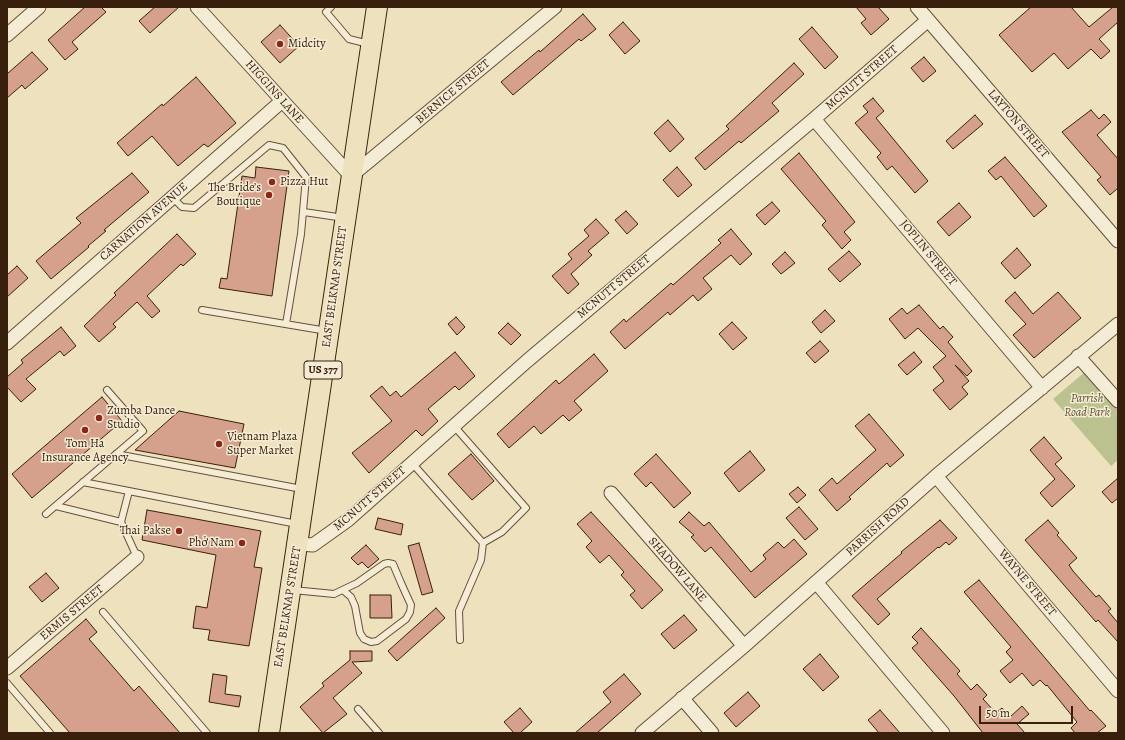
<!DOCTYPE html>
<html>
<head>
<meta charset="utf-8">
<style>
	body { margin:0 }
	#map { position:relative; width:1125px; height:740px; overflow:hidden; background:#eee2be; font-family:Alegreya,serif }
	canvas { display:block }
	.frame { position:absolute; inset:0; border:8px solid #38200c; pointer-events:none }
	.scale { position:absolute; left:979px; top:706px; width:94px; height:18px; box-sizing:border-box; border:2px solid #38200c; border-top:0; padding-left:5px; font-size:12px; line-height:14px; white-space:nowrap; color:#38200c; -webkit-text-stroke:3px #f4ecd5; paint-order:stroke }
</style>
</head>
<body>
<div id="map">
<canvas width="1125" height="740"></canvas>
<div class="frame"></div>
<div class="scale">50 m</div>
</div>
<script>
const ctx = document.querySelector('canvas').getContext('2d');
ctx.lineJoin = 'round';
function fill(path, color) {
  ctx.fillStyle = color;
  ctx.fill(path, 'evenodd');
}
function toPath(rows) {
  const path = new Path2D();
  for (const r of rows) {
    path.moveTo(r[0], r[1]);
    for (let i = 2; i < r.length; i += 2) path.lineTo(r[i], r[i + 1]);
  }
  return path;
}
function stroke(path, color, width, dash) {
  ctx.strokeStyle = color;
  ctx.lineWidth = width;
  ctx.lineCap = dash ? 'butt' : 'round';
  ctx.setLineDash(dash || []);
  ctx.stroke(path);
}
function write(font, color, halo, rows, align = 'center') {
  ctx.font = font + ' Alegreya,serif';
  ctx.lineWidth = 3;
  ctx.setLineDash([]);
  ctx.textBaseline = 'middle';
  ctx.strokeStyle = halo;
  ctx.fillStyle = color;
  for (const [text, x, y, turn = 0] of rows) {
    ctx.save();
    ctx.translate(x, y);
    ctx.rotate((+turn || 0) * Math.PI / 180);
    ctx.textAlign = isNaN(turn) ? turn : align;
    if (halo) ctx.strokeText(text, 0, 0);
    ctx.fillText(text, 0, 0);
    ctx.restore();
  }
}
fill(toPath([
	[1086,371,1118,408,1118,460,1111,466,1053,399]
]), '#bcc28f');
const building = toPath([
	[85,7,101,7,106,12,72,42,78,49,65,60,48,40,85,7],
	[155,7,179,7,150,33,139,21,155,7],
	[856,7,878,7,889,19,871,35,861,23,866,19,856,7],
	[1031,7,1071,7,1089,27,1113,7,1118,7,1118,22,1099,39,1110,51,1101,59,1091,49,1068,69,1054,53,1032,72,999,35,1031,7],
	[583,14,596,29,581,41,579,39,513,95,501,82,539,50,540,52,583,14],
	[623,22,640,41,625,54,609,35,623,22],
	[280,25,299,46,280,63,261,42,280,25],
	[812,27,838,57,825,69,799,39,812,27],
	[32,52,48,69,25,89,22,85,7,98,7,74,32,52],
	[924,57,936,71,923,82,911,68,924,57],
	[794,63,804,74,772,103,779,111,741,143,739,141,705,170,695,158,729,129,726,126,794,63],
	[196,77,236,123,208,147,204,144,178,166,152,136,128,156,117,143,162,104,163,106,196,77],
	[873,98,884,111,876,118,928,181,915,193,892,166,887,170,877,157,881,153,855,123,868,112,863,106,873,98],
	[1091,110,1099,119,1104,114,1111,122,1097,135,1118,159,1118,188,1110,195,1097,180,1101,177,1062,132,1091,110],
	[975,115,983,124,953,149,946,141,975,115],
	[668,120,684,139,670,152,654,133,668,120],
	[799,153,855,222,844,232,851,240,842,249,822,225,826,221,781,169,799,153],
	[1005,157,1047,206,1034,217,1001,176,996,180,988,171,1005,157],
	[256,167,289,171,272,296,219,288,221,278,227,279,242,176,255,178,256,167],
	[677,167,692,185,678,197,663,180,677,167],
	[132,173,149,192,104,230,106,231,88,246,89,247,51,279,36,261,81,223,76,218,132,173],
	[772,202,780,211,765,225,756,215,772,202],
	[959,203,971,217,949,236,937,222,959,203],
	[626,211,638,224,627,234,615,220,626,211],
	[596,219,609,233,588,251,592,255,571,274,579,284,568,294,552,276,572,259,568,254,589,236,584,230,596,219],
	[731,229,752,254,740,265,731,255,703,278,712,289,698,301,693,295,670,315,668,312,625,349,610,332,624,319,626,322,671,283,673,285,721,243,718,240,731,229],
	[177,234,196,254,183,266,181,264,147,296,160,311,152,318,137,302,113,324,116,327,99,342,84,326,116,295,114,293,177,234],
	[1017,248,1031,265,1015,279,1001,263,1017,248],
	[849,251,861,264,840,282,828,269,849,251],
	[785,252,795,263,781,274,772,264,785,252],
	[17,266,28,278,7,297,7,275,17,266],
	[1015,292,1033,314,1058,292,1081,318,1034,358,1013,335,1026,324,1005,301,1015,292],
	[919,305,940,329,943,326,953,337,948,342,972,371,967,376,955,365,969,381,962,387,968,394,950,410,933,390,944,381,933,367,946,356,918,328,905,339,889,319,902,308,907,314,919,305],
	[825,310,835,321,821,333,812,322,825,310],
	[456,317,465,327,457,335,448,324,456,317],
	[732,322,747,338,733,350,719,334,732,322],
	[508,323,521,335,511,345,498,333,508,323],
	[61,327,76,346,64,356,60,351,26,379,36,389,21,402,7,387,7,377,23,363,21,360,61,327],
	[820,341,829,351,815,363,806,353,820,341],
	[455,352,475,376,459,390,455,386,428,409,438,421,422,436,416,430,369,473,352,453,392,421,370,396,382,386,390,396,396,391,401,397,455,352],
	[914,352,922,362,907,375,898,365,914,352],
	[594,354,608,371,574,401,582,410,569,421,563,415,541,434,534,426,509,448,497,434,556,380,559,384,594,354],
	[102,397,122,421,32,498,12,474,102,397],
	[179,411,244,424,235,468,135,450,179,411],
	[869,414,904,455,890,467,887,463,849,497,851,499,837,511,819,490,832,478,837,484,876,450,855,426,869,414],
	[1044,437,1062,458,1055,464,1075,486,1052,507,1040,493,1055,479,1030,450,1044,437],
	[750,451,765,470,739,492,724,473,750,451],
	[471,454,494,481,472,500,448,474,471,454],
	[656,454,691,493,674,508,651,482,646,487,634,474,656,454],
	[1118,478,1118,498,1112,503,1102,492,1118,478],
	[798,487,806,495,797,503,789,494,798,487],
	[799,507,818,529,805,540,786,518,799,507],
	[147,510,261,531,254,567,262,568,249,646,208,640,210,630,193,628,196,606,207,608,216,555,142,540,147,510],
	[591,512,663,590,642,609,630,595,635,591,621,575,624,572,609,555,600,563,586,547,592,541,577,524,591,512],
	[689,512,704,526,709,522,751,572,766,559,763,555,778,542,784,548,794,539,807,554,755,598,711,547,705,552,691,537,694,535,679,522,689,512],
	[378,518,403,524,401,535,375,529,378,518],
	[940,520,957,538,949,545,946,542,939,548,938,547,877,599,890,614,878,625,852,596,902,553,901,552,940,520],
	[1048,520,1059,533,1057,535,1077,558,1069,565,1073,571,1096,597,1099,595,1111,609,1108,611,1118,623,1118,642,1098,620,1096,622,1025,540,1048,520],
	[419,543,433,592,422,595,408,546,419,543],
	[366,545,379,559,368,568,362,562,358,565,351,558,366,545],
	[46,573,59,588,42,602,29,587,46,573],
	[979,580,1090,711,1091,710,1106,726,1097,733,1075,733,1071,728,1077,722,1047,685,1046,686,1040,680,1033,686,1022,673,1010,683,1000,671,1013,660,1006,652,1011,647,964,592,979,580],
	[370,595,391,595,392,618,370,618,370,595],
	[436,608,445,618,397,661,388,651,436,608],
	[684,615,697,630,674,649,661,634,684,615],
	[86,619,97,632,89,639,134,691,139,686,180,733,70,733,20,676,86,619],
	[921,628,960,671,957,674,971,690,977,684,987,695,983,699,996,713,1002,708,1010,717,1022,706,1029,714,1017,724,1025,733,983,733,954,696,912,648,918,643,912,637,921,628],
	[350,651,372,651,372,661,352,662,362,673,333,698,347,714,323,733,300,707,324,686,322,683,350,660,350,651],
	[820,654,839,677,823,691,803,669,820,654],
	[213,674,227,676,225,694,241,696,239,707,209,702,213,674],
	[624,674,641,694,597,733,575,733,611,702,603,692,624,674],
	[748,692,760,706,736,727,724,713,748,692],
	[520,708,532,722,520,733,514,733,504,722,520,708],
	[880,710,900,733,879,733,868,720,880,710]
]);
fill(building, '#d6a18c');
stroke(building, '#38200c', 1);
const service = toPath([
	[331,7,326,12,349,39,369,44],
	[172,197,182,207,194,208,269,145,283,148,306,177,301,234,286,324],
	[304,212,344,218],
	[202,310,327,331],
	[116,454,302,489],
	[412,463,483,543,502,532,526,508,454,426],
	[83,482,297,524],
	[129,491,121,522,137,557],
	[56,506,121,522],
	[46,514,143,431,107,390],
	[293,590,334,594,357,583,384,564,388,563,393,564,401,583,411,605,410,612,406,619,377,641,371,642,364,639,360,633,355,606,351,597,343,590],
	[103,612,207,733],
	[460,640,459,611,481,560,483,543],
	[7,683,50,733],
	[358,709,379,733]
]);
const minor = toPath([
	[197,7,351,176,555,7],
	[917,7,1118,241],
	[7,35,39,7],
	[814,119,1042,388],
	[7,343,282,101],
	[1078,356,1118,401],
	[936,476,1118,691],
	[611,493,744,646],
	[298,544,313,545,348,520,527,361,814,119,928,20],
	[816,582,943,733],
	[7,668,137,557],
	[682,698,712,733],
	[642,733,744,646,936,476,1118,324]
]);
const primary = toPath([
	[269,733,377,7]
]);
stroke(service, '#665038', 8);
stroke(minor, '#665038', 15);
stroke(primary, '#38200c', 22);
stroke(service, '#f4ecd5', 6);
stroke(minor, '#f4ecd5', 13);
stroke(primary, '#eee2be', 20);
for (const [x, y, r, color] of [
	[280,44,4,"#8f2418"],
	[272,182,4,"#8f2418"],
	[269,195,4,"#8f2418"],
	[99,418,4,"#8f2418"],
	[85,430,4,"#8f2418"],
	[219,444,4,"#8f2418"],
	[179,531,4,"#8f2418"],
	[242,543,4,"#8f2418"]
]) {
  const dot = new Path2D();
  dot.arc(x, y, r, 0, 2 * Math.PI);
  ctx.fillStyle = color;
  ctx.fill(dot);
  stroke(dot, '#f4ecd5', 1.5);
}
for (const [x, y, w] of [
	[323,370,38]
]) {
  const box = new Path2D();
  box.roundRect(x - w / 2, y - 9, w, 18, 3);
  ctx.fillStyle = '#f4ecd5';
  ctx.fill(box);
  stroke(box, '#38200c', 1);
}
write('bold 11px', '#38200c', null, [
	["US 377",323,370]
]);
write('12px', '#38200c', '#f4ecd5', [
	["Midcity",288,44],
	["Pizza Hut",280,182],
	["The Bride’s",261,188,"right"],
	["Boutique",261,202,"right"],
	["Zumba Dance",107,411],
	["Studio",107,425],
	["Vietnam Plaza",227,437],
	["Super Market",227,451],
	["Tom Ha",85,444,"center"],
	["Insurance Agency",85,458,"center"],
	["Thai Pakse",171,531,"right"],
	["Phở Nam",234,543,"right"]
], 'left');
write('12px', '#38200c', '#f4ecd5', [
	["MCNUTT STREET",862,78,-41],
	["HIGGINS LANE",274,92,48],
	["BERNICE STREET",453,92,-40],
	["LAYTON STREET",1018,124,49],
	["CARNATION AVENUE",144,222,-41],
	["JOPLIN STREET",928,253,50],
	["EAST BELKNAP STREET",335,287,-82],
	["MCNUTT STREET",614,287,-40],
	["MCNUTT STREET",370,499,-41],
	["PARRISH ROAD",878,527,-42],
	["SHADOW LANE",677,570,49],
	["WAYNE STREET",1027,583,50],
	["EAST BELKNAP STREET",288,607,-81],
	["ERMIS STREET",72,613,-40]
]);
write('italic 12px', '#605133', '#f4ecd5', [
	["Parrish",1087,399],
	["Road Park",1087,413]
]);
</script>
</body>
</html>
